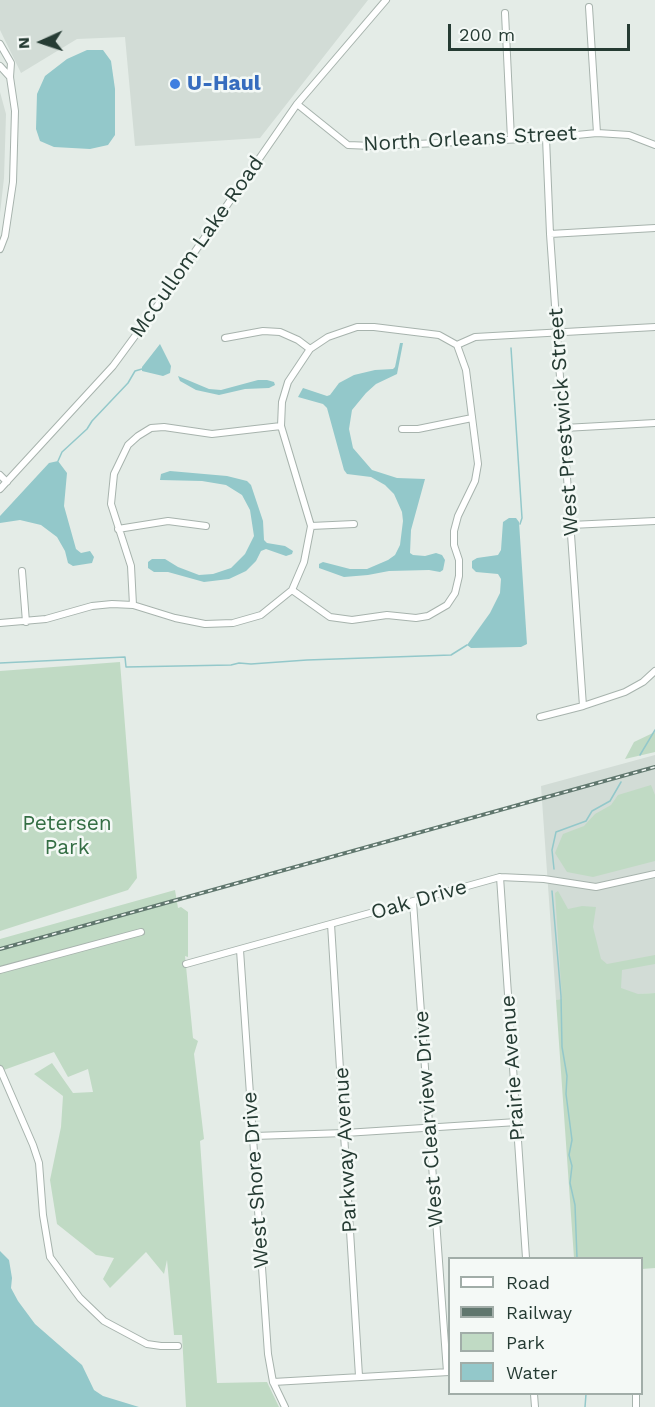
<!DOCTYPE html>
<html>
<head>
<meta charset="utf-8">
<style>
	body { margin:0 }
	#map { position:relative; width:655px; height:1407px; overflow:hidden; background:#e4ece7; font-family:"Work Sans",sans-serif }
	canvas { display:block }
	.legend { position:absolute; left:448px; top:1257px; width:195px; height:138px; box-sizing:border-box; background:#f4f9f6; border:2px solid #a1ada8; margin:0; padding:8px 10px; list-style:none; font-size:18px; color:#253b33 }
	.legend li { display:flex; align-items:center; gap:12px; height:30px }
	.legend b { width:30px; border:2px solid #a1ada8 }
	.north { position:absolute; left:12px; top:12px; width:60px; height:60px; -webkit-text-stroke:4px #f4f9f6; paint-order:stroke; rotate:267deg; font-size:16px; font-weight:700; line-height:24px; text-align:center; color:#253b33 }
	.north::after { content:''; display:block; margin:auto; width:21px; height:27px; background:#253b33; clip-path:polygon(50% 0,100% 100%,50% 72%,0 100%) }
	.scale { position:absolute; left:448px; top:24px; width:182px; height:27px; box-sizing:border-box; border:3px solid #253b33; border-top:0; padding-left:8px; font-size:18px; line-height:21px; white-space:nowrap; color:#253b33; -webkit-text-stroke:4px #f4f9f6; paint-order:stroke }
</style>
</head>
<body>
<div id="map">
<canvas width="655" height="1407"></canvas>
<ul class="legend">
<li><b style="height:8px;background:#fff"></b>Road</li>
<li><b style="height:8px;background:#60776e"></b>Railway</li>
<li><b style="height:16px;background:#c0dac4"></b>Park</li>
<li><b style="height:16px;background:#93c8ca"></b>Water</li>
</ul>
<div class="north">N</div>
<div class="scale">200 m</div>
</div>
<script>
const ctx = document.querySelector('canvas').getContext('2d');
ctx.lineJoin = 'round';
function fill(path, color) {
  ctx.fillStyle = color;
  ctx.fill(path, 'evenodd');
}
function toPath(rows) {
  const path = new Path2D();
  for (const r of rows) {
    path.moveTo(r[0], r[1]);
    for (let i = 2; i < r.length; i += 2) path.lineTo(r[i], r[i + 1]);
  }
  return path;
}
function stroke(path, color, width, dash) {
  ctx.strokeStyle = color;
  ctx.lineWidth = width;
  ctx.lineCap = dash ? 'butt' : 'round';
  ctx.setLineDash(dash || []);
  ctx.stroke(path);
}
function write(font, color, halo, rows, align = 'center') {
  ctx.font = font + ' "Work Sans",sans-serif';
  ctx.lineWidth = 5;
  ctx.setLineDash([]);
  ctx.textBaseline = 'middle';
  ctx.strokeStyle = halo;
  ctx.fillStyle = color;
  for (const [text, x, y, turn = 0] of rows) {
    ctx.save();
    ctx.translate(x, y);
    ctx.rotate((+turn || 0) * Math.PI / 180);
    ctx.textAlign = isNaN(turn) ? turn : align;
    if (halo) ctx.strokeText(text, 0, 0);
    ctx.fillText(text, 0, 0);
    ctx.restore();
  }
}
fill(toPath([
	[0,0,368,0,260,138,135,146,125,37,77,39,21,73,0,30],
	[0,92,6,114,4,178,0,213],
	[655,755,655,993,556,1000,541,786]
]), '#d2dcd6');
fill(toPath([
	[120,662,137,878,128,890,0,931,0,671],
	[655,732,655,752,625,759,634,742],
	[651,785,655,795,655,861,593,877,567,872,555,853,563,834,584,826,595,814,611,805,618,795],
	[175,890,178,908,181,907,188,912,188,957,185,956,193,1038,198,1041,194,1054,204,1139,200,1141,217,1383,267,1382,279,1407,186,1407,182,1335,174,1335,167,1260,164,1274,146,1252,110,1288,103,1279,114,1258,96,1255,57,1224,50,1180,61,1127,63,1096,34,1074,52,1063,73,1093,93,1092,88,1069,68,1077,54,1052,1,1071,0,1069,0,939],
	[558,891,568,909,582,906,596,907,593,927,601,959,607,964,655,955,655,964,622,970,621,988,638,994,655,993,655,1268,642,1269,642,1258,574,1258,556,1000,562,999,555,893]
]), '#c0dac4');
fill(toPath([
	[87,50,103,50,111,61,115,89,115,135,108,145,90,149,54,147,40,141,36,129,37,94,45,76,67,59],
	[400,343,403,343,397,374,376,384,366,393,352,410,349,429,353,448,372,470,397,478,425,479,411,530,410,553,413,555,425,556,436,553,442,555,445,560,443,570,440,572,429,570,389,571,368,575,344,577,319,568,319,564,323,562,350,569,367,569,388,560,395,555,400,545,403,521,402,512,394,494,385,485,371,477,347,474,344,470,327,408,323,404,298,397,303,388,327,396,330,395,339,383,354,375,375,370,393,369,395,367],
	[160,344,171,366,170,373,163,376,142,371,142,367],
	[178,376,209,389,221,390,258,380,267,380,274,382,275,385,269,388,245,389,219,395,196,390,180,381],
	[58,461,67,473,64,506,76,549,81,553,90,551,94,557,92,563,73,566,68,563,65,551,57,537,41,525,20,520,0,523,0,516,49,463],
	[170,471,227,476,247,481,251,485,263,521,264,540,267,543,285,546,293,551,292,554,286,556,266,549,261,551,256,561,246,571,229,579,204,582,168,572,154,572,148,568,148,562,152,559,165,559,178,567,199,575,213,574,231,568,245,554,254,536,250,510,242,495,226,485,202,481,160,480,161,474],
	[509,518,516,518,519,522,527,644,521,647,471,648,467,645,490,613,500,593,501,579,498,574,476,572,472,568,472,561,477,558,498,555,501,550,503,522],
	[0,1251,9,1260,12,1278,11,1288,18,1301,35,1324,82,1365,94,1390,103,1396,139,1407,0,1407]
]), '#93c8ca');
stroke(toPath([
	[511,348,522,518,520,524],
	[58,461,62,452,87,429,92,421,128,383,135,371,142,369],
	[0,663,125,657,126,667,231,665,239,663,251,664,307,660,451,655,467,645],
	[640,755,655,730],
	[554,869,552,850,556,832,586,821,592,811,610,801,621,782],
	[552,891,561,996,562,1047,567,1076,566,1094,572,1140,569,1155,572,1166,570,1183,575,1205,577,1258],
	[585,1407,586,1394]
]), '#93c8ca', 1.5);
const minor = toPath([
	[589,7,597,133],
	[505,13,511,139],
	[0,44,11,63,10,77,15,111,13,182,5,236,0,249],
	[0,66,10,77],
	[297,104,348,145,373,146,546,138,597,133,629,135,655,145],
	[546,138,550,234,583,706],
	[550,234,655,228],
	[225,338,263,331,280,332,298,340,310,349],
	[457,345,475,337,655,327],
	[564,428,655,423],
	[402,429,418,429,472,418],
	[0,475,7,482],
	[0,489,113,366,160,302,297,104,386,0],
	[571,525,655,521],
	[311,526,354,524],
	[118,529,168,521,206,526],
	[22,571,26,622],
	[292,590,330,617,352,620,387,615,416,618,428,616,447,605,455,593,459,576,459,560,454,545,454,531,458,516,475,481,478,464,466,370,457,345],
	[133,605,131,566,111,504,114,474,128,445,138,436,151,428,164,427,212,434,281,426],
	[0,623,46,619,92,606,112,604,133,605,175,618,205,624,233,623,261,615,292,590,304,562,311,526,281,426,282,402,288,382,310,349,328,337,357,327,374,327,439,335,457,345],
	[540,717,583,706,625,692,643,682,655,671],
	[500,877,526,1258],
	[413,902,447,1372],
	[331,924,359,1376],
	[240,950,268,1354,273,1382,285,1407],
	[186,964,500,877,544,879,596,887,655,874],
	[0,970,141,932],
	[0,1069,33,1145,39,1163,43,1215,50,1257,80,1298,104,1321,147,1344,161,1346,178,1346],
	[254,1136,345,1133,517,1122],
	[273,1382,449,1372],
	[534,1394,535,1407],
	[636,1394,636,1407]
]);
stroke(minor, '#a7b3ad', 8);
stroke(minor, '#fff', 6);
const rail = toPath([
	[0,949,655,767]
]);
stroke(rail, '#60776e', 4);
stroke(rail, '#f4f9f6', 1.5, [4.5]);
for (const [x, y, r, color] of [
	[175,84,6,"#3f7fe0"]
]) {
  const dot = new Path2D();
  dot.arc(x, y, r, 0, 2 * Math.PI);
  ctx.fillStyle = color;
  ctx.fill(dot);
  stroke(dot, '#f4f9f6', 2);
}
write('bold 21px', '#366cbe', '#f4f9f6', [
	["U-Haul",187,84]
], 'left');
write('21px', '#253b33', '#f4f9f6', [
	["North Orleans Street",470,139,-3],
	["McCullom Lake Road",197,247,-55],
	["West Prestwick Street",564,422,-94],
	["Oak Drive",419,900,-16],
	["Prairie Avenue",513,1068,-94],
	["West Clearview Drive",429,1119,-94],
	["Parkway Avenue",346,1150,-93],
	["West Shore Drive",256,1180,-94]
]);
write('21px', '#346e44', '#f4f9f6', [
	["Petersen",67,824],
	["Park",67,848]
]);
</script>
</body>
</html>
